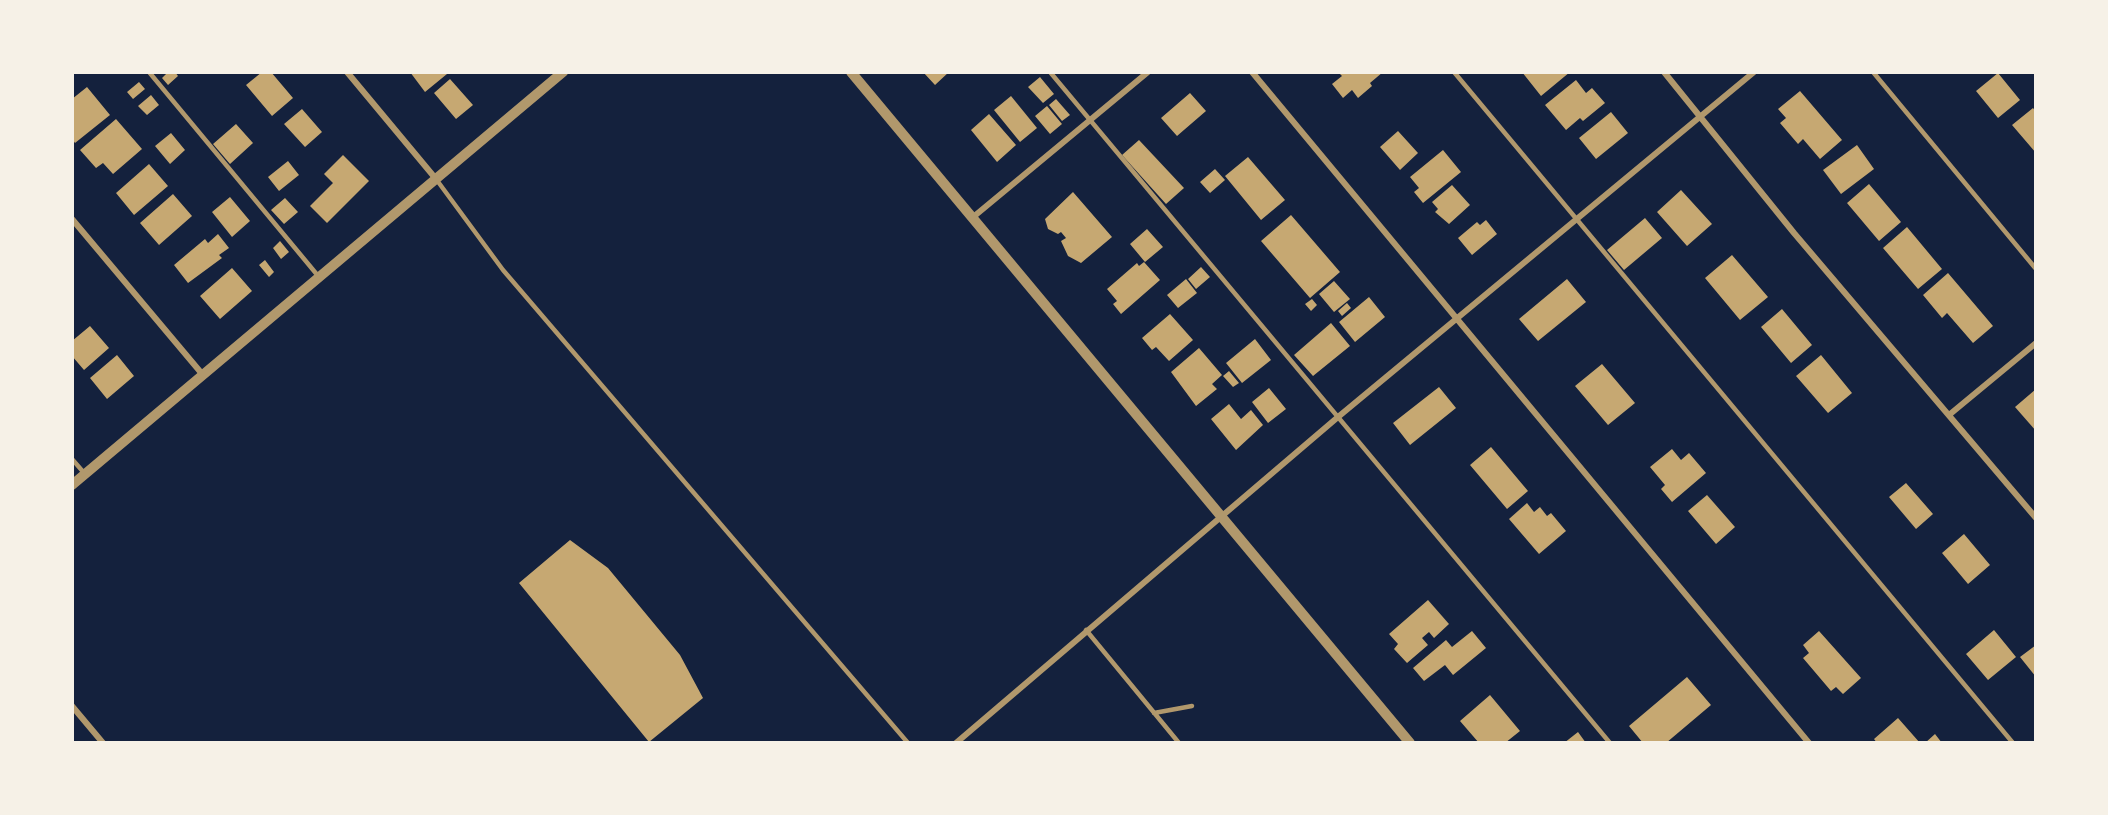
<!DOCTYPE html>
<html>
<head>
<meta charset="utf-8">
<style>
	body { margin:0 }
	#map { position:relative; width:2108px; height:815px; overflow:hidden; background:#14213d; font-family:"Exo 2",sans-serif }
	canvas { display:block }
	.frame { position:absolute; inset:0; border:74px solid #f6f1e7; pointer-events:none }
</style>
</head>
<body>
<div id="map">
<canvas width="2108" height="815"></canvas>
<div class="frame"></div>
</div>
<script>
const ctx = document.querySelector('canvas').getContext('2d');
ctx.lineJoin = 'round';
function fill(path, color) {
  ctx.fillStyle = color;
  ctx.fill(path, 'evenodd');
}
function toPath(rows) {
  const path = new Path2D();
  for (const r of rows) {
    path.moveTo(r[0], r[1]);
    for (let i = 2; i < r.length; i += 2) path.lineTo(r[i], r[i + 1]);
  }
  return path;
}
function stroke(path, color, width, dash) {
  ctx.strokeStyle = color;
  ctx.lineWidth = width;
  ctx.lineCap = dash ? 'butt' : 'round';
  ctx.setLineDash(dash || []);
  ctx.stroke(path);
}
fill(toPath([
	[168,72,175,72,178,76,168,85,162,78],
	[262,72,271,72,293,98,272,116,246,85],
	[410,72,445,72,447,74,425,92],
	[923,72,949,72,935,85],
	[1338,72,1383,72,1370,83,1372,86,1358,98,1352,90,1343,98,1332,84,1342,76],
	[1522,72,1570,72,1541,96],
	[1998,73,2020,100,1998,118,1976,91],
	[1040,77,1054,94,1043,103,1028,87],
	[450,79,473,105,456,119,434,93],
	[1576,80,1586,93,1592,88,1605,103,1583,121,1580,118,1566,130,1545,105],
	[139,82,145,89,133,99,127,92],
	[87,87,110,115,75,143,72,139,72,99],
	[1800,91,1842,140,1820,159,1803,139,1798,144,1780,123,1786,118,1778,109],
	[1190,93,1206,111,1177,136,1161,118],
	[151,95,159,105,147,115,138,106],
	[1011,96,1037,128,1020,142,994,110],
	[1056,99,1070,115,1062,121,1049,105],
	[1047,106,1062,124,1050,134,1035,116],
	[2033,108,2036,112,2036,153,2012,125],
	[302,109,322,132,305,147,284,124],
	[1611,112,1628,133,1596,159,1579,138],
	[989,114,1016,145,997,162,971,130],
	[116,119,142,149,113,174,103,163,96,168,80,150],
	[236,124,253,143,230,164,213,144],
	[1398,131,1418,153,1400,170,1380,147],
	[171,133,185,150,170,164,155,146],
	[1139,140,1184,188,1166,204,1122,155],
	[1857,145,1874,169,1841,194,1823,170],
	[1443,150,1461,172,1423,203,1414,192,1419,188,1410,177],
	[343,155,369,181,327,223,310,206,333,183,324,174],
	[1248,157,1285,200,1261,220,1225,176],
	[288,161,299,175,279,191,268,177],
	[149,164,168,186,134,215,116,193],
	[1215,169,1225,180,1210,193,1200,182],
	[1869,184,1901,222,1879,241,1847,203],
	[1452,185,1470,205,1449,224,1435,212,1438,209,1432,202],
	[1681,190,1712,224,1687,246,1657,212],
	[1073,192,1112,237,1081,263,1068,256,1061,241,1066,238,1061,232,1058,234,1048,229,1045,219],
	[173,194,192,216,159,245,140,223],
	[230,197,250,221,232,237,212,212],
	[285,198,298,212,284,224,271,210],
	[1291,215,1340,272,1310,298,1261,241],
	[1645,218,1662,238,1624,270,1607,250],
	[1486,220,1497,234,1472,255,1458,238,1477,222,1480,225],
	[1907,227,1942,269,1918,289,1883,248],
	[1147,229,1163,247,1145,262,1130,244],
	[218,234,229,248,219,255,222,258,188,283,174,265,205,239,208,243],
	[280,241,289,252,281,259,273,248],
	[1732,255,1768,297,1740,320,1705,278],
	[265,260,274,272,269,277,259,265],
	[1144,262,1160,280,1121,314,1113,304,1117,301,1107,289,1137,263,1139,266],
	[1201,267,1210,277,1196,289,1188,279],
	[232,268,252,291,220,319,200,296],
	[1948,273,1993,326,1973,343,1947,313,1942,318,1923,295],
	[1186,279,1197,293,1178,308,1167,295],
	[1567,279,1586,302,1538,341,1519,319],
	[1334,281,1350,299,1334,312,1319,294],
	[1369,297,1385,317,1355,342,1339,322],
	[1312,299,1317,305,1311,311,1305,304],
	[1347,303,1351,308,1342,316,1338,311],
	[1782,309,1812,345,1791,363,1761,327],
	[1170,314,1193,340,1169,361,1156,347,1152,350,1142,338],
	[1331,323,1350,346,1313,376,1294,355],
	[90,326,109,348,84,370,72,356,72,341],
	[1255,339,1271,360,1242,383,1226,363],
	[1199,348,1222,375,1212,384,1217,389,1196,406,1171,372],
	[117,355,134,376,107,399,90,378],
	[1821,355,1852,393,1828,413,1796,376],
	[1602,364,1635,403,1608,425,1575,386],
	[1229,371,1239,383,1233,387,1223,376],
	[1439,387,1456,408,1410,445,1393,423],
	[1269,388,1286,409,1268,423,1252,402],
	[2036,389,2036,431,2015,407],
	[1229,404,1241,419,1251,410,1263,425,1236,450,1211,419],
	[1491,447,1528,491,1507,509,1470,465],
	[1672,449,1681,460,1689,453,1706,473,1672,502,1661,489,1665,485,1650,467],
	[1906,483,1933,514,1916,529,1889,497],
	[1707,495,1735,527,1716,544,1688,511],
	[1527,503,1534,512,1540,507,1547,516,1551,513,1566,531,1539,554,1509,519],
	[1964,534,1990,565,1968,584,1942,553],
	[570,540,608,568,680,655,703,698,649,742,519,583],
	[1428,600,1449,624,1434,638,1429,632,1422,638,1428,645,1407,663,1394,649,1398,644,1389,634],
	[1994,630,2016,657,1988,680,1966,654],
	[1472,631,1486,648,1453,675,1445,665,1424,681,1413,668,1446,640,1452,647],
	[1819,631,1861,678,1843,694,1836,687,1831,691,1803,658,1809,653,1803,645],
	[2036,645,2036,677,2020,657],
	[1687,677,1711,705,1666,743,1643,743,1629,726],
	[1490,695,1520,731,1505,743,1479,743,1460,721],
	[1898,718,1920,743,1877,743,1874,739],
	[1578,732,1586,743,1564,743],
	[1935,734,1942,743,1925,743]
]), '#c6a872');
stroke(toPath([
	[149,72,319,277],
	[1050,72,1610,743],
	[1454,72,2013,743],
	[1873,72,2036,269],
	[436,179,503,270,908,743],
	[72,459,85,474],
	[1086,630,1179,743],
	[1154,713,1192,706]
]), '#b1986c', 4.5);
stroke(toPath([
	[347,72,436,179],
	[1252,72,1809,743],
	[1664,72,1794,233,2036,518],
	[972,218,1148,72],
	[72,219,203,375],
	[1949,415,2036,343],
	[72,706,103,743],
	[956,743,1338,417,1754,72]
]), '#b1986c', 6);
stroke(toPath([
	[851,72,1410,743],
	[72,485,563,72]
]), '#b1986c', 10);
</script>
</body>
</html>
